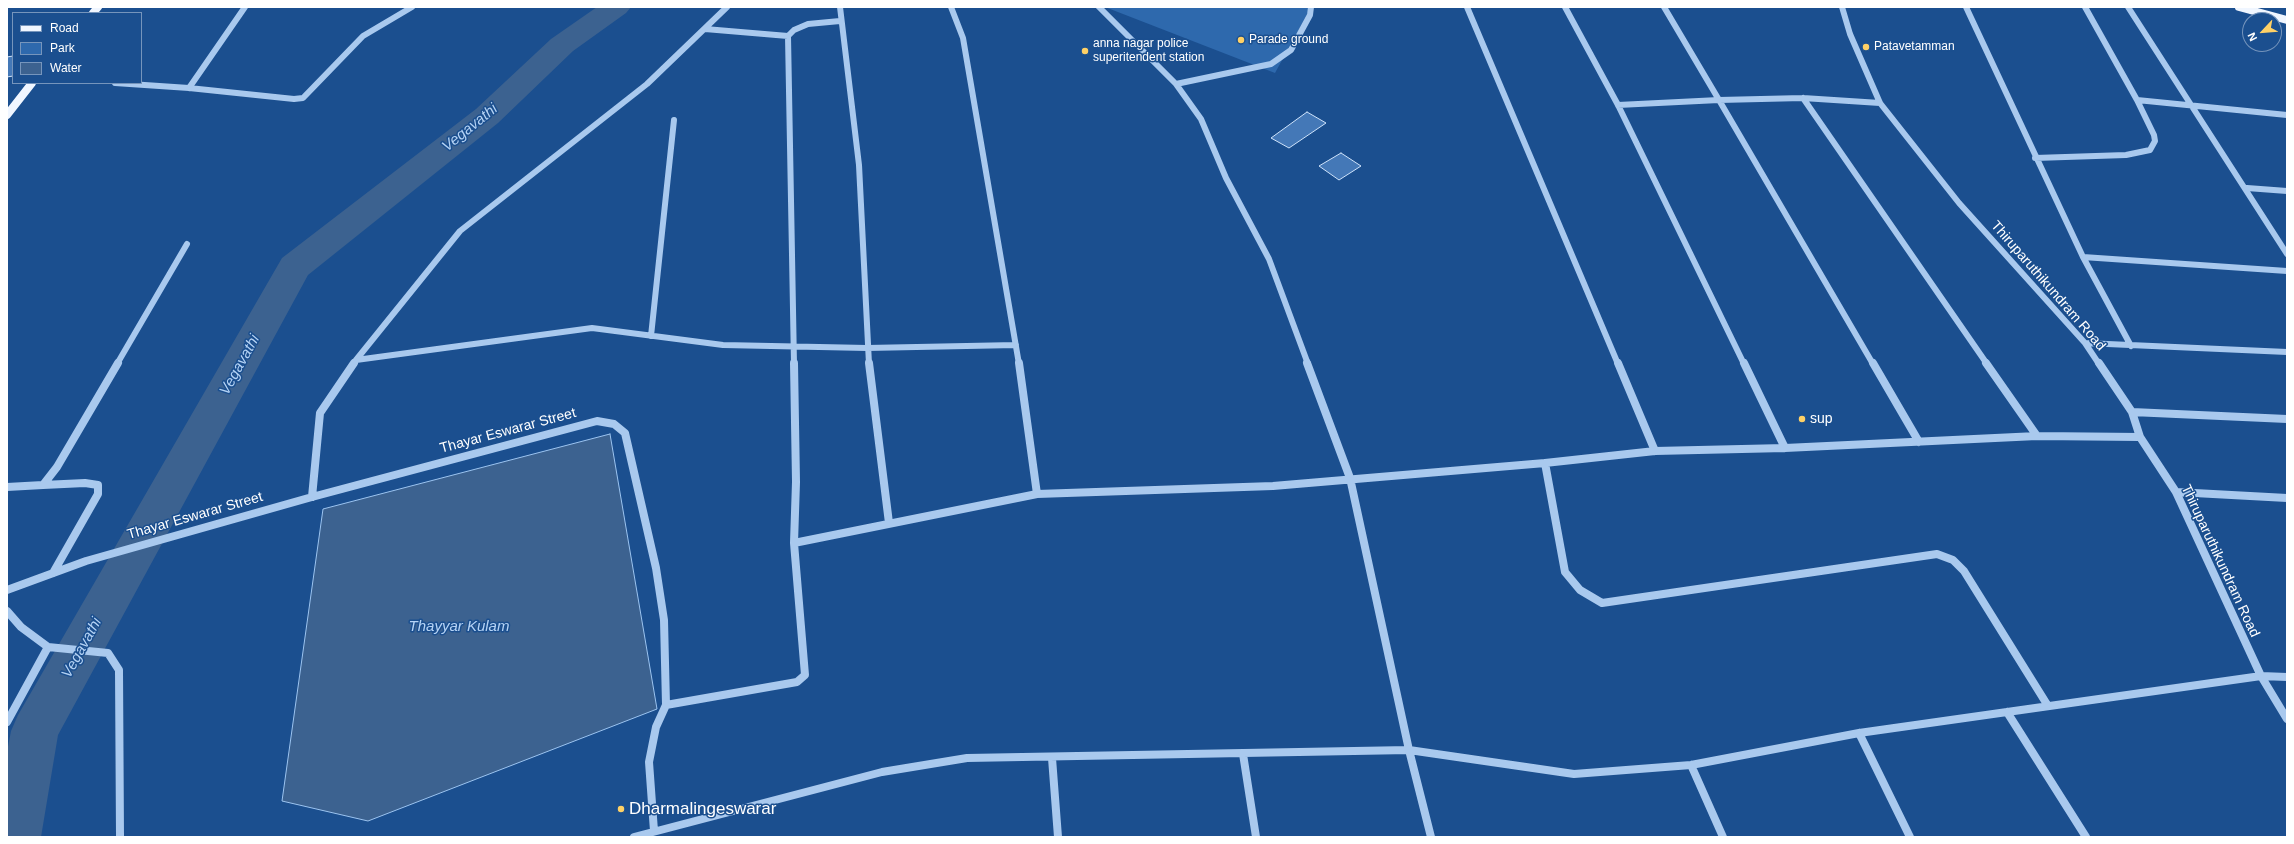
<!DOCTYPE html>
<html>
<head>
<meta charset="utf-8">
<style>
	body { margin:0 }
	#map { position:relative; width:2294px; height:844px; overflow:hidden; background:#1b4f8f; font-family:Helvetica,sans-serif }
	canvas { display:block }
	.frame { position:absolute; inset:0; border:8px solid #fff; pointer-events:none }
	.legend { position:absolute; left:12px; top:12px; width:130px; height:72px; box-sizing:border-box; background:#1b4f8f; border:1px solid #7695bc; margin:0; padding:5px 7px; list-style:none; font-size:12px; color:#fff }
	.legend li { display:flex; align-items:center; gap:8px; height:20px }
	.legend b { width:20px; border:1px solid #7695bc }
	.north { position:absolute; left:2242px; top:12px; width:40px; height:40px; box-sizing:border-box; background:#1b4f8f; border:1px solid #7695bc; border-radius:50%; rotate:244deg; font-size:11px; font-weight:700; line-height:16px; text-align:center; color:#fff }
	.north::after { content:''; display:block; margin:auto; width:14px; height:18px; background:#ffd166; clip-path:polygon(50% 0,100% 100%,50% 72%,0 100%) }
</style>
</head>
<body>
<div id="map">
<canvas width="2294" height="844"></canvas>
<div class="frame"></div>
<ul class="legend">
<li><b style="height:5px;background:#f0f6ff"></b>Road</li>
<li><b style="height:11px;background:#2e69ad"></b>Park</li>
<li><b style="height:11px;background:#3c6290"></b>Water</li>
</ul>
<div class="north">N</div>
</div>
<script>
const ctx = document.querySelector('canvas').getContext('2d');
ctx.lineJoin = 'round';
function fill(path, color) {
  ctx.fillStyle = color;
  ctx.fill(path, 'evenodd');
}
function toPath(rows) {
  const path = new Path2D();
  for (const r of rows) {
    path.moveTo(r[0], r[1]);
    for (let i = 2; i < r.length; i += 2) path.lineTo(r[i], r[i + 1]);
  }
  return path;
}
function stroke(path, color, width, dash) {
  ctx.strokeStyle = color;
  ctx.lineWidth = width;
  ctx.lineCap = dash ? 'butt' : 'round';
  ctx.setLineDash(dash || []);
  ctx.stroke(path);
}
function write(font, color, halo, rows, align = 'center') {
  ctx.font = font + ' Helvetica,sans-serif';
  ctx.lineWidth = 3;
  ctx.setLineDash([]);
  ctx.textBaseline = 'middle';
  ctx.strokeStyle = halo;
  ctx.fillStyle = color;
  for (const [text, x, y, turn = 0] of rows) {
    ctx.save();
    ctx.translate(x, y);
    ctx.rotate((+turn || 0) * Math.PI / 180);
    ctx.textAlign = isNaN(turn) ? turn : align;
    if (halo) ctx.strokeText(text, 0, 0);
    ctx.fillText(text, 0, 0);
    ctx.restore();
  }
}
fill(toPath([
	[1105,7,1311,7,1275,73]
]), '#2e69ad');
const water = toPath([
	[610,434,657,709,368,821,282,801,323,509,610,434]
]);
fill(water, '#3c6290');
stroke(water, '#9cc4f0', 1);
fill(toPath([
	[597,7,631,7,626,13,573,51,498,123,308,275,58,735,41,837,7,837,7,752,11,731,18,715,282,258,476,109,551,39,597,7]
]), '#3c6290');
const building = toPath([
	[13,56,13,76,7,77,7,57,13,56],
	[1307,112,1326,123,1289,148,1271,138,1307,112],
	[1341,153,1361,166,1339,180,1319,166,1341,153]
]);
fill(building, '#4478b7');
stroke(building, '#cfe3fa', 1);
stroke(toPath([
	[840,7,859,165,869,364],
	[951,7,963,38,1019,364],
	[1099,7,1176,84,1201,119,1226,178,1269,259,1308,364],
	[1467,7,1618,364],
	[1565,7,1618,105,1744,364],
	[1664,7,1719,100,1803,98,1880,103],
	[1842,7,1850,34,1880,103,1959,203,2085,343,2099,364],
	[1966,7,2083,257,2131,346],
	[2085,7,2137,100],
	[2128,7,2287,254],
	[705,29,788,36],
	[115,83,189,88,294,99,303,98,363,36,412,7],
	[1176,84,1271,64,1291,50,1310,15,1311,7],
	[189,88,245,7],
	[1803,98,1987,364],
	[1618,105,1719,100,1873,364],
	[2035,158,2126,155,2150,150,2155,141,2154,135,2137,100,2287,115],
	[2247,188,2287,191],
	[2083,257,2287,271],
	[651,336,674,120],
	[2085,343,2287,352],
	[356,360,460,231,647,84,727,7],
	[117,364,187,244],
	[353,364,356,360,592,328,723,345,867,348,1016,345],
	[794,364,788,36,794,30,808,24,840,21]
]), '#a9c9ee', 6);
stroke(toPath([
	[794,363,796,482,794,543],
	[869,363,889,523],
	[1019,363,1037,494],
	[1307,363,1350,478,1409,750,1431,837],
	[1618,363,1655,451],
	[1744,363,1785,448],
	[1873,363,1919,442],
	[1986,363,2037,436],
	[2099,363,2132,412,2140,437,2176,492,2261,676,2287,719],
	[2132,412,2287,419],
	[1545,463,1565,572,1580,590,1602,603,1937,554,1953,560,1964,571,2048,706],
	[7,487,43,485],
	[2176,492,2287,498],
	[312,497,320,413,354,363],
	[53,573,98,494,98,485,85,483,43,485,57,467,118,363],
	[7,590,86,561,312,497,597,421,614,424,625,433,656,568,664,620,666,705,656,727,649,762,654,831],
	[7,611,21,627,48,647,108,653,119,670,120,837],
	[666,705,797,682,805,675,794,543,1037,494,1273,486,1545,463,1655,451,1785,448,2037,436,2140,437],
	[2007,712,2086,837],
	[7,722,48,647],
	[1859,733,1910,837],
	[1243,754,1256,837],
	[1052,758,1058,837],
	[1691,765,1723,837],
	[634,837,882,772,967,758,1409,750,1574,774,1691,765,1859,733,2261,676,2287,677]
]), '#a9c9ee', 8);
stroke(toPath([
	[2239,7,2287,20],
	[93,13,98,7],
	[7,115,32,83]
]), '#f0f6ff', 8);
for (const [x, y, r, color] of [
	[1241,40,4,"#ffd166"],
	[1866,47,4,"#ffd166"],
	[1085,51,4,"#ffd166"],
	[1802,419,4,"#ffd166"],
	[621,809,4,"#ffd166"]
]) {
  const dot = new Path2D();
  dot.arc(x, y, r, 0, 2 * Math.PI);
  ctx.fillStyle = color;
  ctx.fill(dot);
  stroke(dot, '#1b4f8f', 1.5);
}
write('12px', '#fff', '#1b4f8f', [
	["Parade ground",1249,40],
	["anna nagar police",1093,44],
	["superitendent station",1093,58],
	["Patavetamman",1874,47]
], 'left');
write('14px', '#fff', '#1b4f8f', [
	["Thiruparuthikundram Road",2048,286,49],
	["Thayar Eswarar Street",508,431,-15],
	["Thayar Eswarar Street",195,516,-16],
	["Thiruparuthikundram Road",2220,561,65]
]);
write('14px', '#fff', '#1b4f8f', [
	["sup",1810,419]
], 'left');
write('italic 15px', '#b5d3f5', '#1b4f8f', [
	["Vegavathi",470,128,-39],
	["Vegavathi",240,365,-61],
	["Thayyar Kulam",459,627],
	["Vegavathi",82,648,-61]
]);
write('17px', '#fff', '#1b4f8f', [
	["Dharmalingeswarar",629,809]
], 'left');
</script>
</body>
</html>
